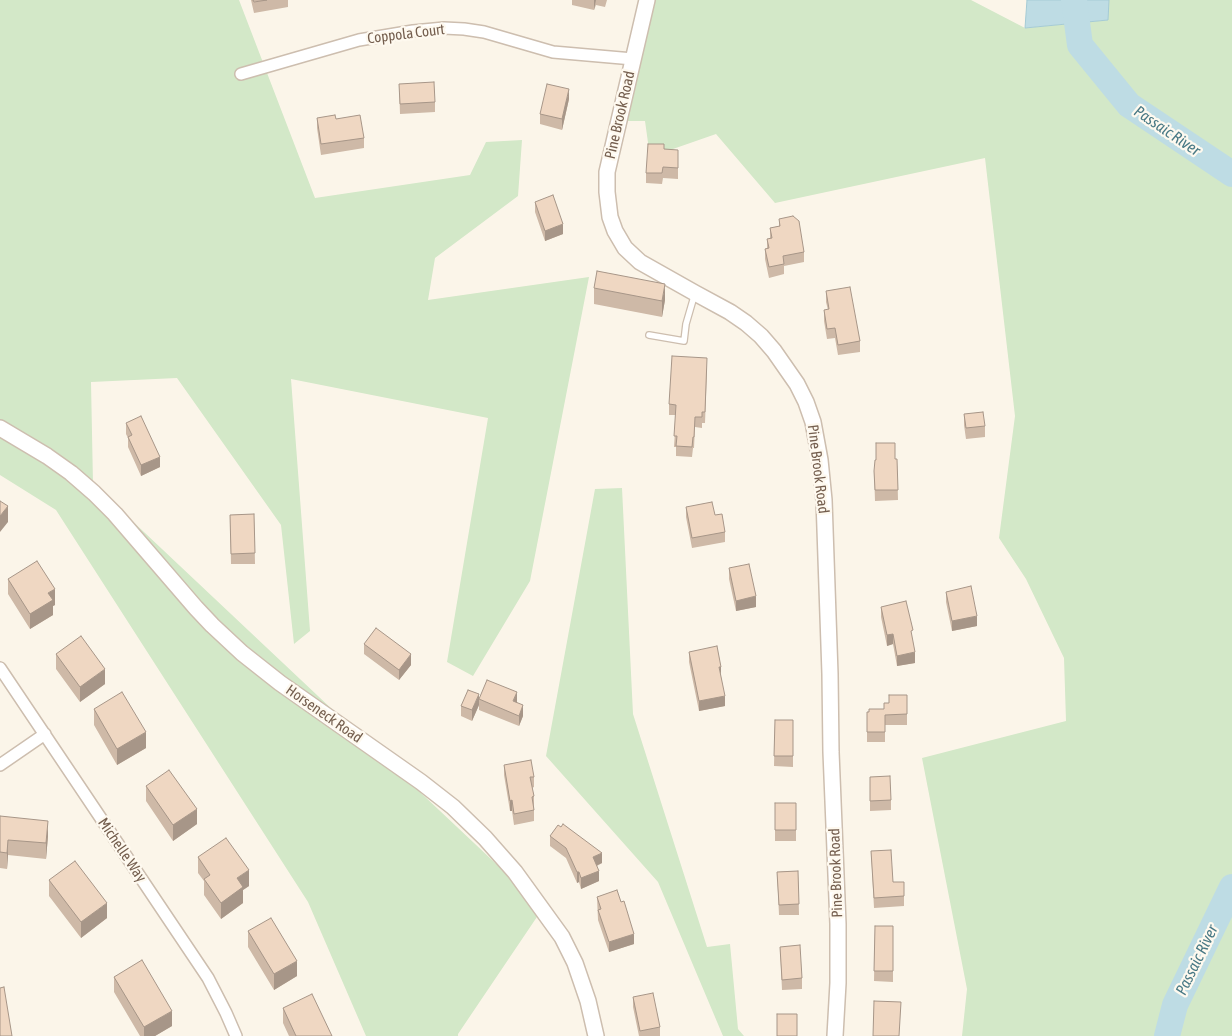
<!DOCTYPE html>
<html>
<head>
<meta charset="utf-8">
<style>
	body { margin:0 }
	canvas { display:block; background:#fbf5e9 }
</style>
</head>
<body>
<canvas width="1232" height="1036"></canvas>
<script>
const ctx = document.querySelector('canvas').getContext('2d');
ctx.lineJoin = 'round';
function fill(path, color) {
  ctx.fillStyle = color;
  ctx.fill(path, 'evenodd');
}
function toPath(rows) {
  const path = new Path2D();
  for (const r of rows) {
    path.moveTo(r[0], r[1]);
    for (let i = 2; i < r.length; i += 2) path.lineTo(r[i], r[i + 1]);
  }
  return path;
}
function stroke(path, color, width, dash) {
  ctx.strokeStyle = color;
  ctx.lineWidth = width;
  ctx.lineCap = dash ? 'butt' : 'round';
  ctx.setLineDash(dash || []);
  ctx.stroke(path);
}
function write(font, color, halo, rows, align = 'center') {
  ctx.font = font + ' "Asap Condensed",sans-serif';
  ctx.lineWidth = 4.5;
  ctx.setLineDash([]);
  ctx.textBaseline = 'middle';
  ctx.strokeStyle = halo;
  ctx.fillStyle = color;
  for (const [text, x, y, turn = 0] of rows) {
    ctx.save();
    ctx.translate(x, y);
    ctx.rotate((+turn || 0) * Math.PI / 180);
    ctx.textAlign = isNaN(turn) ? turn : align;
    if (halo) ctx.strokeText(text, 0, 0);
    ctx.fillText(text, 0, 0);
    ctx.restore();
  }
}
fill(toPath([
	[0,0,239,0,315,198,470,175,486,142,522,140,518,196,435,258,428,300,589,277,530,581,473,676,447,662,488,418,291,379,310,631,294,644,281,525,177,378,91,382,93,484,543,908,458,1034,458,1036,366,1036,308,902,56,510,0,475],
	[650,0,971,0,1025,28,1107,20,1109,0,1232,0,1232,1036,962,1036,967,989,922,758,1066,721,1064,658,1026,579,999,538,1015,416,985,158,775,203,716,134,650,157,645,121,620,121],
	[622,488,633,714,707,947,730,944,738,1029,744,1036,723,1036,658,882,546,756,595,489]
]), '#d3e8c8');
const water = toPath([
	[1027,0,1109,0,1108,20,1025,28,1027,0]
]);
fill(water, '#bedce4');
stroke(water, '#a5cbd5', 1);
stroke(toPath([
	[1074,0,1080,45,1129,105,1232,174],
	[1167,1036,1175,1005,1232,887]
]), '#bedce4', 26);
const service = toPath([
	[649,335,684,341,686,324,695,293]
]);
const minor = toPath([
	[241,74,359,40,413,31,444,28,464,29,484,32,553,52,633,59],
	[0,668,208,978,226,1013,236,1036],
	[0,765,45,734]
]);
const tertiary = toPath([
	[647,0,607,172,607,192,610,217,615,231,625,248,640,262,695,293,730,312,746,323,761,336,774,351,797,384,806,402,813,422,820,460,824,500,830,674,831,752,838,924,838,983,835,1036],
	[0,428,47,456,71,473,94,493,115,514,196,608,212,625,242,653,280,683,421,782,453,807,485,838,515,872,562,937,575,963,588,1001,596,1036]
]);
stroke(service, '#cdbeaf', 8);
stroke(minor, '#cdbeaf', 14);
stroke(tertiary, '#cdbeaf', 18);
stroke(service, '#fff', 5.5);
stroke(minor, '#fff', 11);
stroke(tertiary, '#fff', 15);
fill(toPath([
	[251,0,288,0,288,7,254,13],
	[572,0,607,0,605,7,596,5,594,10,572,5],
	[399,84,435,102,435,112,400,114],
	[569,99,562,130,540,124,540,114],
	[317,118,336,119,364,138,364,148,321,155,317,128],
	[664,149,678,160,678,179,663,178,662,184,646,183,646,173],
	[535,202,563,234,545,241,535,212],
	[779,219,804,252,804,262,784,266,784,274,769,278,765,259,765,249,767,248,767,239,770,239,770,228,779,226],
	[594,288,665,300,662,317,594,304],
	[826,291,860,341,860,352,838,355,835,338,827,339,824,321,824,310,828,310,826,302],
	[707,369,705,423,702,423,702,428,695,427,694,448,693,448,692,457,676,456,676,447,674,447,676,415,669,415,669,404],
	[964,414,985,426,985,437,966,439,964,425],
	[126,423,160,467,141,476,128,447,128,438,126,434],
	[895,459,897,459,898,500,875,501,874,471],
	[686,507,715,515,725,532,725,542,692,548,686,517],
	[254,514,255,564,231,564,230,515],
	[729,568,756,607,736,611,729,579],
	[8,579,55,605,53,606,53,615,30,629,8,594],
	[946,592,977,626,952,631,946,602],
	[881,607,915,663,897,666,893,644,887,646,881,617],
	[364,644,411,665,399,680,364,654],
	[689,652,721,677,725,706,699,711,689,662],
	[56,654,105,684,80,702,56,669],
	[907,695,907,725,885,725,885,742,867,742,867,712,884,709,889,703],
	[479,699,517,702,523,716,519,726,479,710],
	[479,705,472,721,461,716,461,706],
	[94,709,146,748,117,765,94,725],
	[775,720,793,720,793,767,774,766],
	[504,765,534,777,534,787,532,788,534,796,534,821,514,825,512,811,510,811,504,775],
	[870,777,891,800,891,810,870,811],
	[146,786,197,824,173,841,146,801],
	[775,803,796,803,796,841,775,841],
	[0,816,48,836,46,859,8,855,7,869,0,868],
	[550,836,602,863,597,866,599,881,581,889,579,882,577,883,566,858,550,846],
	[871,851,893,882,904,882,904,906,874,908],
	[198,857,249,886,243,890,243,903,221,919,204,895,204,881,198,873],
	[798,871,799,915,779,915,777,872],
	[49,880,107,918,81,938,49,896],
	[597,897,634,944,609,952,598,920],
	[875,926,893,926,893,982,874,981],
	[248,931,297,976,274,990,248,947],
	[780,947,802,978,802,989,782,990],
	[114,977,172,1026,155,1036,140,1036,114,992],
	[633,997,660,1027,660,1036,639,1036,633,1007],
	[283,1008,332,1036,289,1036,283,1023]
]), '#ceb9a7');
fill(toPath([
	[594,0,596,0,594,10],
	[569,89,569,99,562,130,562,119],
	[563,224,563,234,545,241,545,231],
	[665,284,665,300,662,317,662,301],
	[160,457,160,467,141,476,141,465],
	[8,506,8,522,0,532,0,516],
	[55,589,55,605,53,606,53,615,30,629,30,614,48,593],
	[756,596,756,607,736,611,736,601],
	[977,616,977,626,952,631,952,621],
	[893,634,893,644,887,646,887,635],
	[915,652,915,663,897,666,897,656],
	[411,654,411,665,399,680,399,670],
	[719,667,721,667,721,677],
	[105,669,105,684,80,702,80,687],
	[517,692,517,703,513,701],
	[479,694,479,705,472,721,472,710],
	[725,696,725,706,699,711,699,701],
	[523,705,523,716,519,726,519,716],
	[146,732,146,748,117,765,117,749],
	[512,800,512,811,510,811,510,801],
	[197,809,197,824,173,841,173,825],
	[48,821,48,836,46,859,46,843],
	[8,840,8,855,7,869,7,853],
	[602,853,602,863,593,867,593,857],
	[249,870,249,886,243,890,243,903,221,919,221,903,237,878],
	[599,871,599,881,581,889,581,878],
	[577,872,579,872,579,882,577,883],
	[107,903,107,918,81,938,81,922],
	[634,934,634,944,609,952,609,942],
	[297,961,297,976,274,990,274,974],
	[172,1011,172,1026,155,1036,144,1036,144,1027]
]), '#a79688');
const building = toPath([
	[253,0,267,0,254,2,253,0],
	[434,82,435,102,400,104,399,84,434,82],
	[547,84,569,89,562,119,540,114,547,84],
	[335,115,336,119,360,115,364,138,321,144,317,118,335,115],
	[648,144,664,144,664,149,678,150,678,168,663,167,662,173,646,173,648,144],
	[553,195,563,224,545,231,535,202,553,195],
	[793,216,799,221,804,252,783,256,784,264,769,267,765,249,769,248,767,239,772,238,770,228,780,226,779,219,793,216],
	[597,271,665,284,662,301,594,288,597,271],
	[850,287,860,341,838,345,835,328,827,329,824,310,829,309,826,291,850,287],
	[672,356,707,358,705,412,702,412,702,417,695,417,694,437,693,437,692,447,676,446,677,436,674,436,676,405,669,404,672,356],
	[983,412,985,426,966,428,964,414,983,412],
	[141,416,160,457,141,465,128,437,132,435,126,423,141,416],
	[876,443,895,443,895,459,897,459,898,490,875,490,874,471,875,460,876,460,876,443],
	[0,501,8,506,0,516,0,501],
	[712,502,715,515,722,514,725,532,692,538,686,507,712,502],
	[254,514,255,553,231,554,230,515,254,514],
	[37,561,55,589,48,593,53,600,30,614,8,579,37,561],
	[749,564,756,596,736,601,729,568,749,564],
	[971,586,977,616,952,621,946,592,971,586],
	[906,601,913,630,911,631,915,652,897,656,893,634,887,635,881,607,906,601],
	[376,628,411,654,399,670,364,644,376,628],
	[81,636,105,669,80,687,56,654,81,636],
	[717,646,721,667,719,667,725,696,699,701,689,652,717,646],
	[487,680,517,692,513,701,523,705,519,716,479,699,487,680],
	[468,690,479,694,472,710,461,706,468,690],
	[122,692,146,732,117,749,94,709,122,692],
	[889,695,907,695,907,714,885,715,885,732,867,732,867,712,869,712,869,709,884,709,884,703,889,703,889,695],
	[775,720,793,720,793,756,774,756,775,720],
	[531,760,534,777,530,777,534,796,532,797,534,810,514,814,512,800,510,801,504,765,531,760],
	[169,770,197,809,173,825,146,786,169,770],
	[890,776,891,800,870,801,870,777,890,776],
	[775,803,796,803,796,830,775,830,775,803],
	[0,816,48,821,46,843,8,840,7,853,0,852,0,816],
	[563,824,602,853,593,857,599,871,581,878,579,872,577,872,566,848,550,836,558,825,561,827,563,824],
	[226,838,249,870,237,878,243,887,221,903,204,879,210,875,198,857,226,838],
	[891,850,893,882,904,882,904,896,874,898,871,851,891,850],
	[75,861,107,903,81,922,49,880,75,861],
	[798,871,799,904,779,905,777,872,798,871],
	[617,890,621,902,624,901,634,934,609,942,598,910,601,909,597,897,617,890],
	[271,918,297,961,274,974,248,931,271,918],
	[875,926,893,926,893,971,874,971,875,926],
	[800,945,802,978,782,980,780,947,800,945],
	[142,960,172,1011,144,1027,114,977,142,960],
	[4,987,12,1036,0,1036,0,988,4,987],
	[653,993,660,1027,640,1031,633,997,653,993],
	[312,994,332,1036,296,1036,283,1008,312,994],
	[874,1001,901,1002,899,1036,873,1036,874,1001],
	[777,1014,797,1014,797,1036,777,1036,777,1014]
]);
fill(building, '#efd7c2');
stroke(building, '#a79688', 1);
write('15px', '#745e4e', '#fef9ef', [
	["Coppola Court",406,34,-7],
	["Pine Brook Road",620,115,-77],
	["Pine Brook Road",818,469,83],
	["Horseneck Road",324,714,35],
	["Michelle Way",122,850,56],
	["Pine Brook Road",836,873,-92]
]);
write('italic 16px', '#497985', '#fef9ef', [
	["Passaic River",1167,131,34],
	["Passaic River",1197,960,-64]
]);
</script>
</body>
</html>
